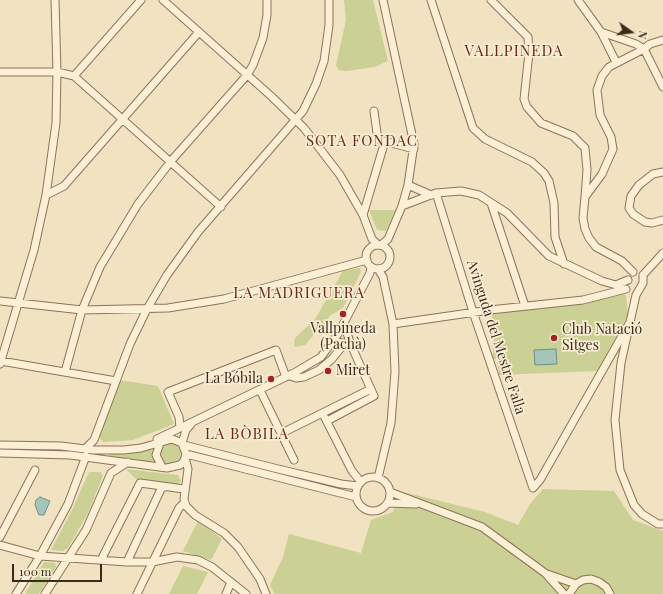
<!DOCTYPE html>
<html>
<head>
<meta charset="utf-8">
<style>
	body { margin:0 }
	#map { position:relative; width:663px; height:594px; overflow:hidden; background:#f1e2c2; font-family:"Playfair Display",serif }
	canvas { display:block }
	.north { position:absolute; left:611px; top:12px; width:40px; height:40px; -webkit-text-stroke:3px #f8ecd2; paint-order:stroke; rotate:104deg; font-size:11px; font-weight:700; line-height:16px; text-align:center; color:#3b2b1d }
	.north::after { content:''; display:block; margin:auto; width:14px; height:18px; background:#3b2b1d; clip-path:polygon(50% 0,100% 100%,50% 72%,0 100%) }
	.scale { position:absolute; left:12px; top:564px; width:90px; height:18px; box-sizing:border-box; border:2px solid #3b2b1d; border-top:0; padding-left:5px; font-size:12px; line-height:14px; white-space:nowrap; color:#3b2b1d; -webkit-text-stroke:3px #f8ecd2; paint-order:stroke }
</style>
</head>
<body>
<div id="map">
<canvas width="663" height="594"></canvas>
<div class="north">N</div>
<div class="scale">100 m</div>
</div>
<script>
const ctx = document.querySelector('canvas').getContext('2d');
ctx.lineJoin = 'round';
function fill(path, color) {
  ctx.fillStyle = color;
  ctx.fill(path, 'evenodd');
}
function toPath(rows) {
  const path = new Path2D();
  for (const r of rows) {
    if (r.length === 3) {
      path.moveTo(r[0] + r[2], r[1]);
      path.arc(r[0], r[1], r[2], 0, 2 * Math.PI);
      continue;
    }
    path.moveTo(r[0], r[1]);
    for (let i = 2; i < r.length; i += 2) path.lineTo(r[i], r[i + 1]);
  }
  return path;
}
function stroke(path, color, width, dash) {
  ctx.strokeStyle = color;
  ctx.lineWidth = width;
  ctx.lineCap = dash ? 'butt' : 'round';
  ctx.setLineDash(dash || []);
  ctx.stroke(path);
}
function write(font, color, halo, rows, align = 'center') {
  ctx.font = font + ' "Playfair Display",serif';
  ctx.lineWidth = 3.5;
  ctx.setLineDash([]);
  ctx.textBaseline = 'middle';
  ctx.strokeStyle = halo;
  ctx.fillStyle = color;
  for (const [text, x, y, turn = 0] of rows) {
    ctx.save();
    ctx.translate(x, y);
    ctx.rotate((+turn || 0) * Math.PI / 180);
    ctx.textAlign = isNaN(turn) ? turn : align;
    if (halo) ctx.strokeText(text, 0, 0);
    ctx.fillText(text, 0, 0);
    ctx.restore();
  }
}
fill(toPath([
	[344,0,373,0,388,61,375,67,347,71,338,70,336,65,346,20],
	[369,210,395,210,386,231,377,230],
	[360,268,361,272,343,308,331,315,305,345,294,347,295,338,315,319,343,271],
	[618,293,623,293,626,296,628,315,597,371,499,375,498,359,493,359,492,314,585,303],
	[119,380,158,386,174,424,133,440,103,442,99,437],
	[170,454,11],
	[151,448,154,463,109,456,109,454,134,453],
	[126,469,178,475,181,481,177,485,137,480],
	[89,472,101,472,103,476,88,513,68,548,63,551,51,550,72,510],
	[543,489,614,491,633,520,663,531,663,594,274,594,270,585,283,557,289,534,361,553,371,520,393,512,399,491,485,512,518,525,530,504],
	[198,521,222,539,211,560,183,551],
	[44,562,55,563,56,567,39,594,26,594,26,592],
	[183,566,208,572,197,594,169,594]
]), '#cbd095');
const water = toPath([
	[556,349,557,364,535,365,534,350,556,349],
	[40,497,50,501,44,515,39,515,35,505,36,500,40,497]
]);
fill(water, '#a5c4ba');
stroke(water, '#6b9388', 1);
const minor = toPath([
	[163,0,271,96,304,128,340,175,363,215,372,239,378,245],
	[431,0,473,128,485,139,532,162,544,173,549,181,554,203,555,237,564,264],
	[491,0,528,37,529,53,524,99,527,107,541,123,573,136,585,148,587,170,585,197],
	[578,0,601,32,616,62],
	[601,32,636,44,644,49],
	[644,49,663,87],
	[0,72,57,72,74,76,221,207],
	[74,76,141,0],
	[374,111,377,133,380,140,414,149],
	[663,172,653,174,639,185,631,196,629,208,633,214,645,222,652,223,663,220],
	[408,185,431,195],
	[436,193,473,312,533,488,540,480,630,322],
	[46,195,64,186,199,32],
	[491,203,525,306],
	[402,206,436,193,461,191,479,195,507,213,549,256,602,281,616,285,628,280],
	[363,215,385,141],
	[381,245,388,239,402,206,408,185,414,144,383,0],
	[378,257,12],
	[633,272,622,261,596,247,589,238,585,229,583,218,585,197,602,174,613,149,611,137,600,115,597,90,602,76,609,67,644,49,650,44,663,40],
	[643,275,643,283,636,295,621,363,615,420,620,470,634,505,642,514,658,524,663,524],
	[643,275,663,253],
	[0,301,82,310,168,308,224,299,367,260],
	[393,324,490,310,583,300,626,289],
	[333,341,351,345,347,333,341,327],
	[1,361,116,381],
	[0,364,34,250,46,195,56,123,57,72,55,0],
	[65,372,82,310,100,267,138,204,171,161,247,75,253,65,263,38,267,15,267,0],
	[290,376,296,378,304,377,319,370,332,359,341,348,346,344],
	[260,390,294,460],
	[325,418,352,471,361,482],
	[327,421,374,396,351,345],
	[180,428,179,417,168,392,276,350,286,377],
	[282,433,371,389],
	[157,439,294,373,321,357,338,334,370,273,371,267],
	[161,440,156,455,162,467],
	[182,443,186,430,191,424],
	[0,445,61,446,93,450,124,450,141,448,172,439,182,443,186,454,184,461,180,465,167,468,70,455,0,453],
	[184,445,274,468,341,484,358,486],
	[85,449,94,440,130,344,147,309,167,275,198,232,303,111,316,84,324,61,329,25,329,0],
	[186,456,190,455,356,497],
	[185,458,188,469,184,499,186,506,195,515,224,533,238,547,260,579,266,594],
	[373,494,17],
	[378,478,391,423,395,372,393,324,383,277,378,269],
	[390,492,482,527,545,573,564,594],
	[388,503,416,504],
	[0,537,35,470],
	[0,545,40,556,127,562,152,562,177,557,198,560,212,567,246,594],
	[104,560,103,556,140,483,184,489],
	[127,562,161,489,164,487],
	[547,574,576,584],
	[16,594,40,556,68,504,86,456],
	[45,594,86,530,111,473,128,462],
	[137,594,179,508,185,502],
	[226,594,231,582],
	[569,594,576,584,583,580,591,579,599,582,606,587,610,594]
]);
stroke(minor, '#8d7358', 9);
stroke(minor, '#fbefd6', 7);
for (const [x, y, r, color] of [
	[343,314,4,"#a02327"],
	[554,338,4,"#a02327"],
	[328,371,4,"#a02327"],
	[271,379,4,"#a02327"]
]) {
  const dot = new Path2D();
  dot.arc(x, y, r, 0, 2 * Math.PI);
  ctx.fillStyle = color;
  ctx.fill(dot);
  stroke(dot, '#f8ecd2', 1.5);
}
write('14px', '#3b2b1d', '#f8ecd2', [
	["Vallpineda",343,329,"center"],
	["(Pachà)",343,345,"center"],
	["Club Natació",562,330],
	["Sitges",562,346],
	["Miret",336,371],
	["La Bóbila",263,379,"right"]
], 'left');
write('14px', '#3b2b1d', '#f8ecd2', [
	["Avinguda del Mestre Falla",496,337,72]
]);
ctx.letterSpacing = '1px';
write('15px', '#6b2819', '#f8ecd2', [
	["VALLPINEDA",514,51],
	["SOTA FONDAC",362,141],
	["LA MADRIGUERA",299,293],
	["LA BÒBILA",247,434]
]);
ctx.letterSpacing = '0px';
</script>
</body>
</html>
